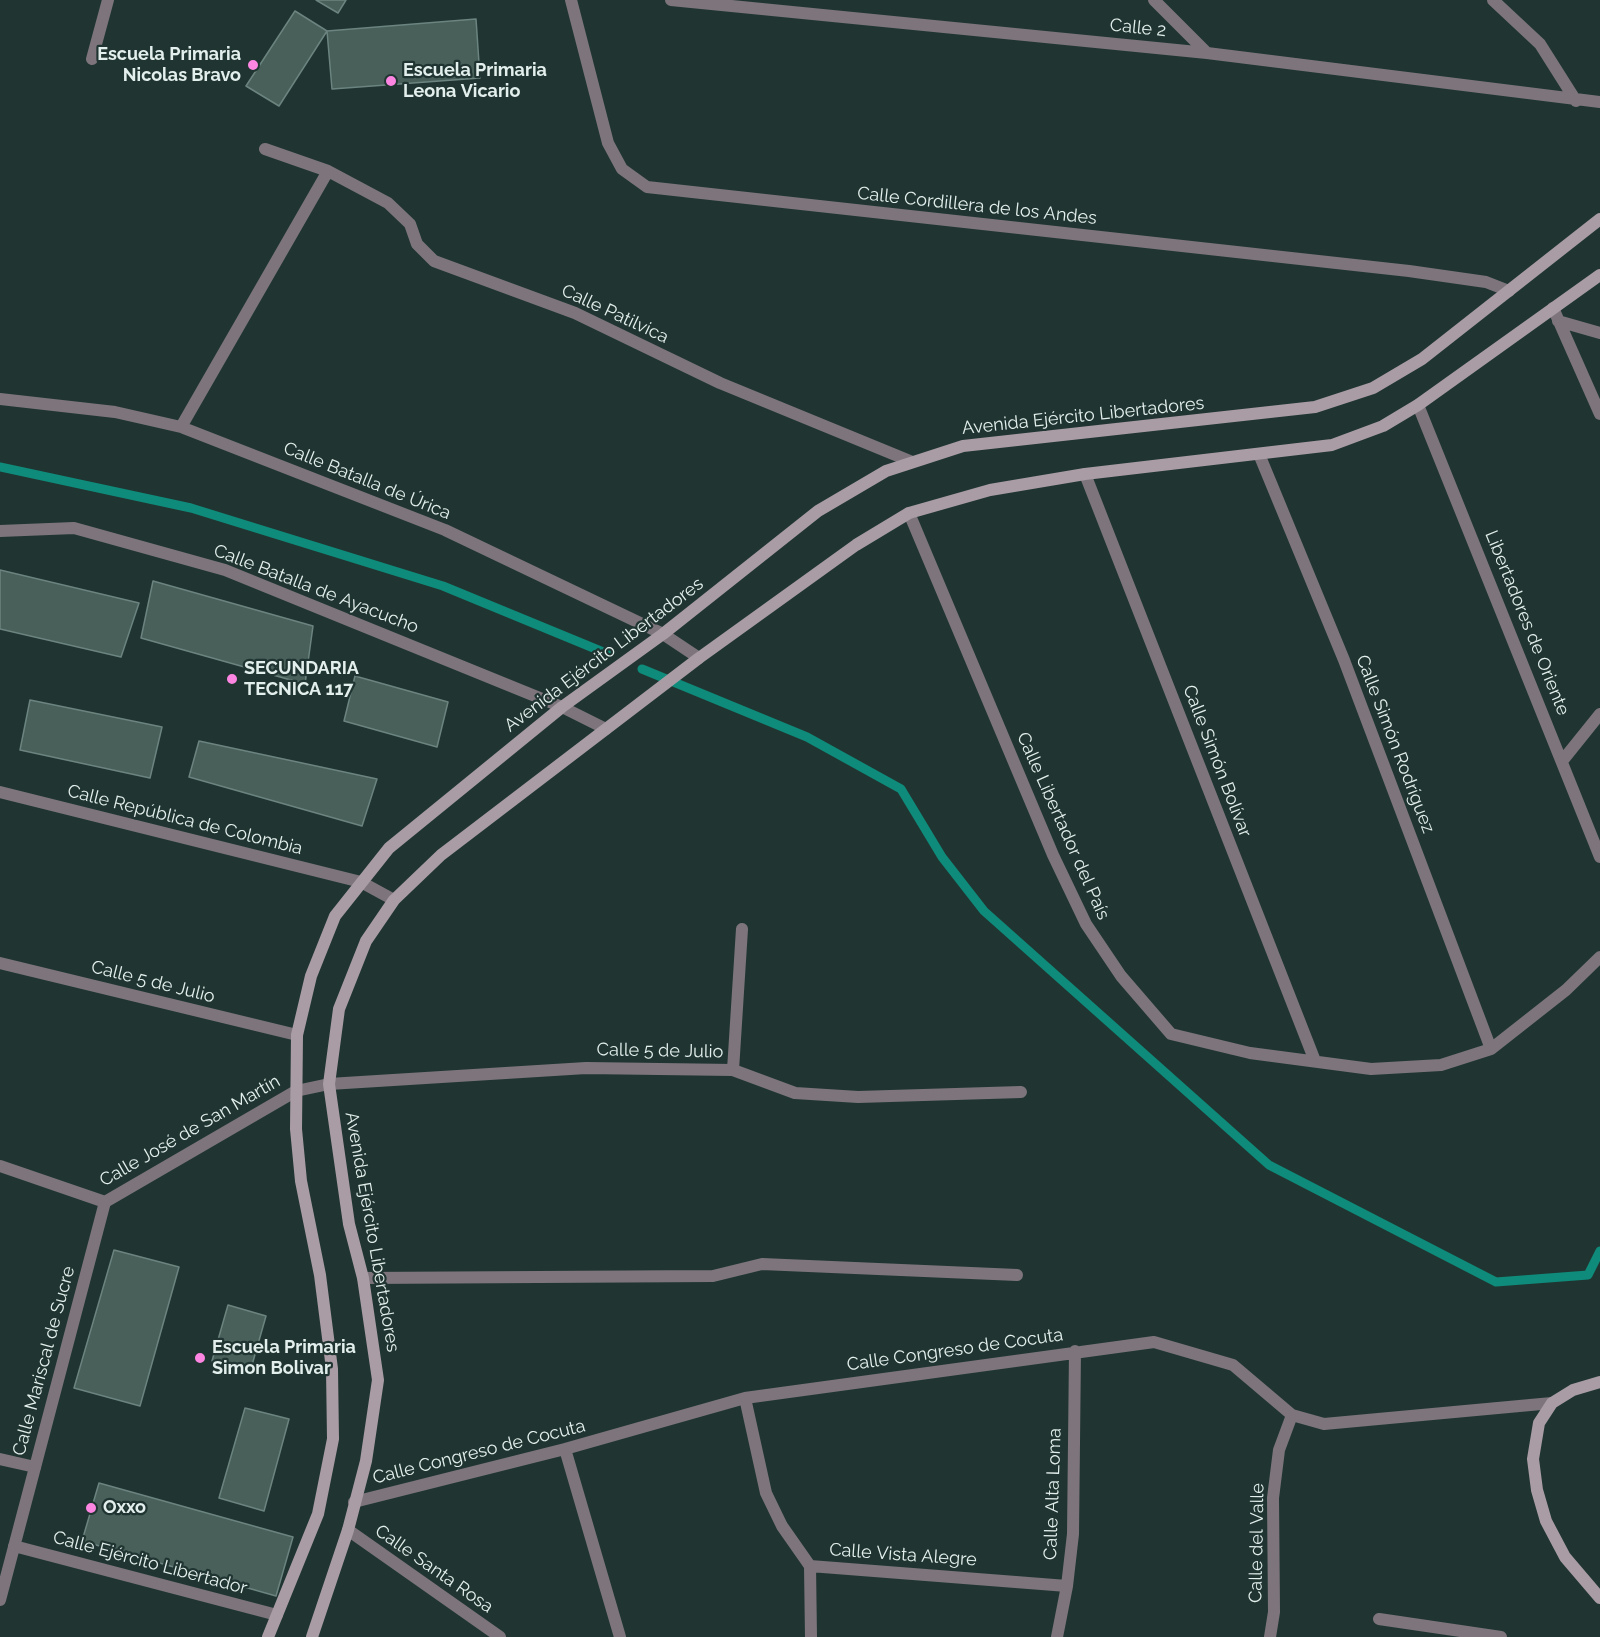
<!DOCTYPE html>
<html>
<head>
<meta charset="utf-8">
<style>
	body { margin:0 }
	canvas { display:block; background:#203531 }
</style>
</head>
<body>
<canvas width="1600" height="1637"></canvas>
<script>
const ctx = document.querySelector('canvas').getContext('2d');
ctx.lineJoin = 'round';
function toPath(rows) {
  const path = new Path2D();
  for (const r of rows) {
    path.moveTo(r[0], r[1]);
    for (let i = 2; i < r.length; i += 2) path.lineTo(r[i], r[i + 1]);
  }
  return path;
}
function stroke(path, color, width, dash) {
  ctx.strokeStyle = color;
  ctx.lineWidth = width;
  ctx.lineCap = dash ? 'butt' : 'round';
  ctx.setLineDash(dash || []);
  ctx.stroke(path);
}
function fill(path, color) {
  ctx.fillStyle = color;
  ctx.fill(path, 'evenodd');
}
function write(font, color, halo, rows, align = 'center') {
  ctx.font = font + ' Raleway,sans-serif';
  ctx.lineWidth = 4.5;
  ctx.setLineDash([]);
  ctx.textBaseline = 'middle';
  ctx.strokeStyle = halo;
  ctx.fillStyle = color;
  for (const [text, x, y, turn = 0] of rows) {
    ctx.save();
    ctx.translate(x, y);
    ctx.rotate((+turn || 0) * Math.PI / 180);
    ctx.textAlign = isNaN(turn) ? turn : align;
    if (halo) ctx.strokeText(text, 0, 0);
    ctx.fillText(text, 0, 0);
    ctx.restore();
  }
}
stroke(toPath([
	[0,467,191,508,443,586,608,654],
	[642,669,807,737,901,789,942,857,984,911,1269,1165,1496,1282,1588,1275,1600,1251]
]), '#0e8b7a', 9);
const building = toPath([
	[316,0,346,0,338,13,316,0],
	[295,11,327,31,279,106,246,86,295,11],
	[476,19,480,78,332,89,327,31,476,19],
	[0,570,139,603,121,657,0,629,0,570],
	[153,581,313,626,305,684,141,638,153,581],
	[355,676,448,702,437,747,344,721,355,676],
	[30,700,162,727,150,778,20,750,30,700],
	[199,741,377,779,362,826,189,777,199,741],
	[114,1250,179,1267,140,1406,74,1388,114,1250],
	[228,1305,266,1316,250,1372,212,1361,228,1305],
	[245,1408,289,1419,264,1511,219,1498,245,1408],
	[99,1483,293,1537,276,1596,82,1541,99,1483]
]);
fill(building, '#485f5a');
stroke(building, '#6c847f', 1.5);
stroke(toPath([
	[0,1459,35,1467]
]), '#7d757b', 12);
stroke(toPath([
	[571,0,608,143,622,169,647,187,1409,271,1486,282,1509,291],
	[671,0,1207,53,1600,102],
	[1154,0,1207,53],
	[1493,0,1540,44,1576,101],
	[92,59,108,0],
	[265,149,328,171,388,203,410,224,417,244,434,261,575,313,720,383,910,461],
	[1553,308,1600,414],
	[1558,321,1600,333],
	[0,399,115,412,181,427,445,530,663,634,699,658],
	[1418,405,1600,857],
	[181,427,328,171],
	[1259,454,1344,660,1491,1049],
	[1085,474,1315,1061],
	[909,513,1053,855,1086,924,1121,976,1171,1034,1250,1053,1371,1069,1441,1065,1491,1049,1566,990,1600,957],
	[0,531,74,528,225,570,562,707,606,729],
	[1563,760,1600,714],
	[0,792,361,882,394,900],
	[0,963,297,1035],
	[733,1070,742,929],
	[0,1166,105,1202,296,1091,329,1084,586,1068,733,1070,795,1093,858,1097,1021,1092],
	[363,1278,713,1276,762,1264,1017,1275],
	[745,1398,766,1493,782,1526,810,1566],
	[565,1449,620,1637],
	[354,1502,565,1449,745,1398,1154,1342,1233,1365,1292,1415,1324,1424,1552,1403],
	[348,1530,500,1637],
	[14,1546,277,1615],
	[810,1566,1067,1586],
	[810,1566,811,1637],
	[0,1600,105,1202],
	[1379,1619,1501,1637],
	[1057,1637,1067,1586,1073,1534,1075,1351],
	[1270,1637,1274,1612,1273,1498,1279,1450,1292,1415]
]), '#7d757b', 12);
stroke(toPath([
	[1600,1382,1573,1390,1552,1403,1539,1423,1533,1459,1537,1490,1546,1521,1565,1557,1600,1598],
	[268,1637,318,1514,333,1439,332,1369,320,1275,301,1181,296,1129,297,1035,311,976,335,916,389,848,562,707,663,634,818,511,886,471,963,446,1315,407,1373,388,1422,359,1600,219],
	[312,1637,348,1530,366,1461,378,1380,363,1278,349,1224,329,1084,339,1009,366,941,394,900,441,855,699,658,856,545,909,513,990,490,1085,474,1332,445,1383,426,1418,405,1600,275]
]), '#a99ca5', 12);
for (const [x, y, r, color] of [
	[253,65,6,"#fd86e2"],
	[391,81,6,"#fd86e2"],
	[232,679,6,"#fd86e2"],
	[200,1358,6,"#fd86e2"],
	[91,1508,6,"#fd86e2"]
]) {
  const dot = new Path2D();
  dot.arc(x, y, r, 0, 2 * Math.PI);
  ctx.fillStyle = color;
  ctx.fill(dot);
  stroke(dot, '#203531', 2);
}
write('18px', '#e3efec', '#203531', [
	["Calle 2",1138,28,6],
	["Calle Cordillera de los Andes",977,206,6],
	["Calle Patilvica",615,314,25],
	["Avenida Ejército Libertadores",1083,416,-6],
	["Calle Batalla de Úrica",367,481,22],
	["Calle Batalla de Ayacucho",316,589,21],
	["Libertadores de Oriente",1527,623,68],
	["Avenida Ejército Libertadores",604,655,-37],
	["Calle Simón Rodríguez",1395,744,69],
	["Calle Simón Bolívar",1217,761,69],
	["Calle República de Colombia",185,820,14],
	["Calle Libertador del País",1063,826,66],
	["Calle 5 de Julio",153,982,14],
	["Calle 5 de Julio",660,1051,1],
	["Calle José de San Martín",190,1131,-30],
	["Avenida Ejército Libertadores",372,1232,80],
	["Calle Congreso de Cocuta",955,1350,-8],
	["Calle Mariscal de Sucre",44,1361,-75],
	["Calle Congreso de Cocuta",479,1452,-14],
	["Calle Alta Loma",1053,1494,-88],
	["Calle del Valle",1257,1543,-89],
	["Calle Vista Alegre",903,1555,4],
	["Calle Ejército Libertador",150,1563,15],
	["Calle Santa Rosa",434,1569,35]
]);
write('bold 18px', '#e3efec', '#203531', [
	["Escuela Primaria",241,55,"right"],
	["Nicolas Bravo",241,76,"right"],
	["Escuela Primaria",403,71],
	["Leona Vicario",403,92],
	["SECUNDARIA",244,669],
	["TECNICA 117",244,690],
	["Escuela Primaria",212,1348],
	["Simon Bolivar",212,1369],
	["Oxxo",103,1508]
], 'left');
</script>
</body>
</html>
